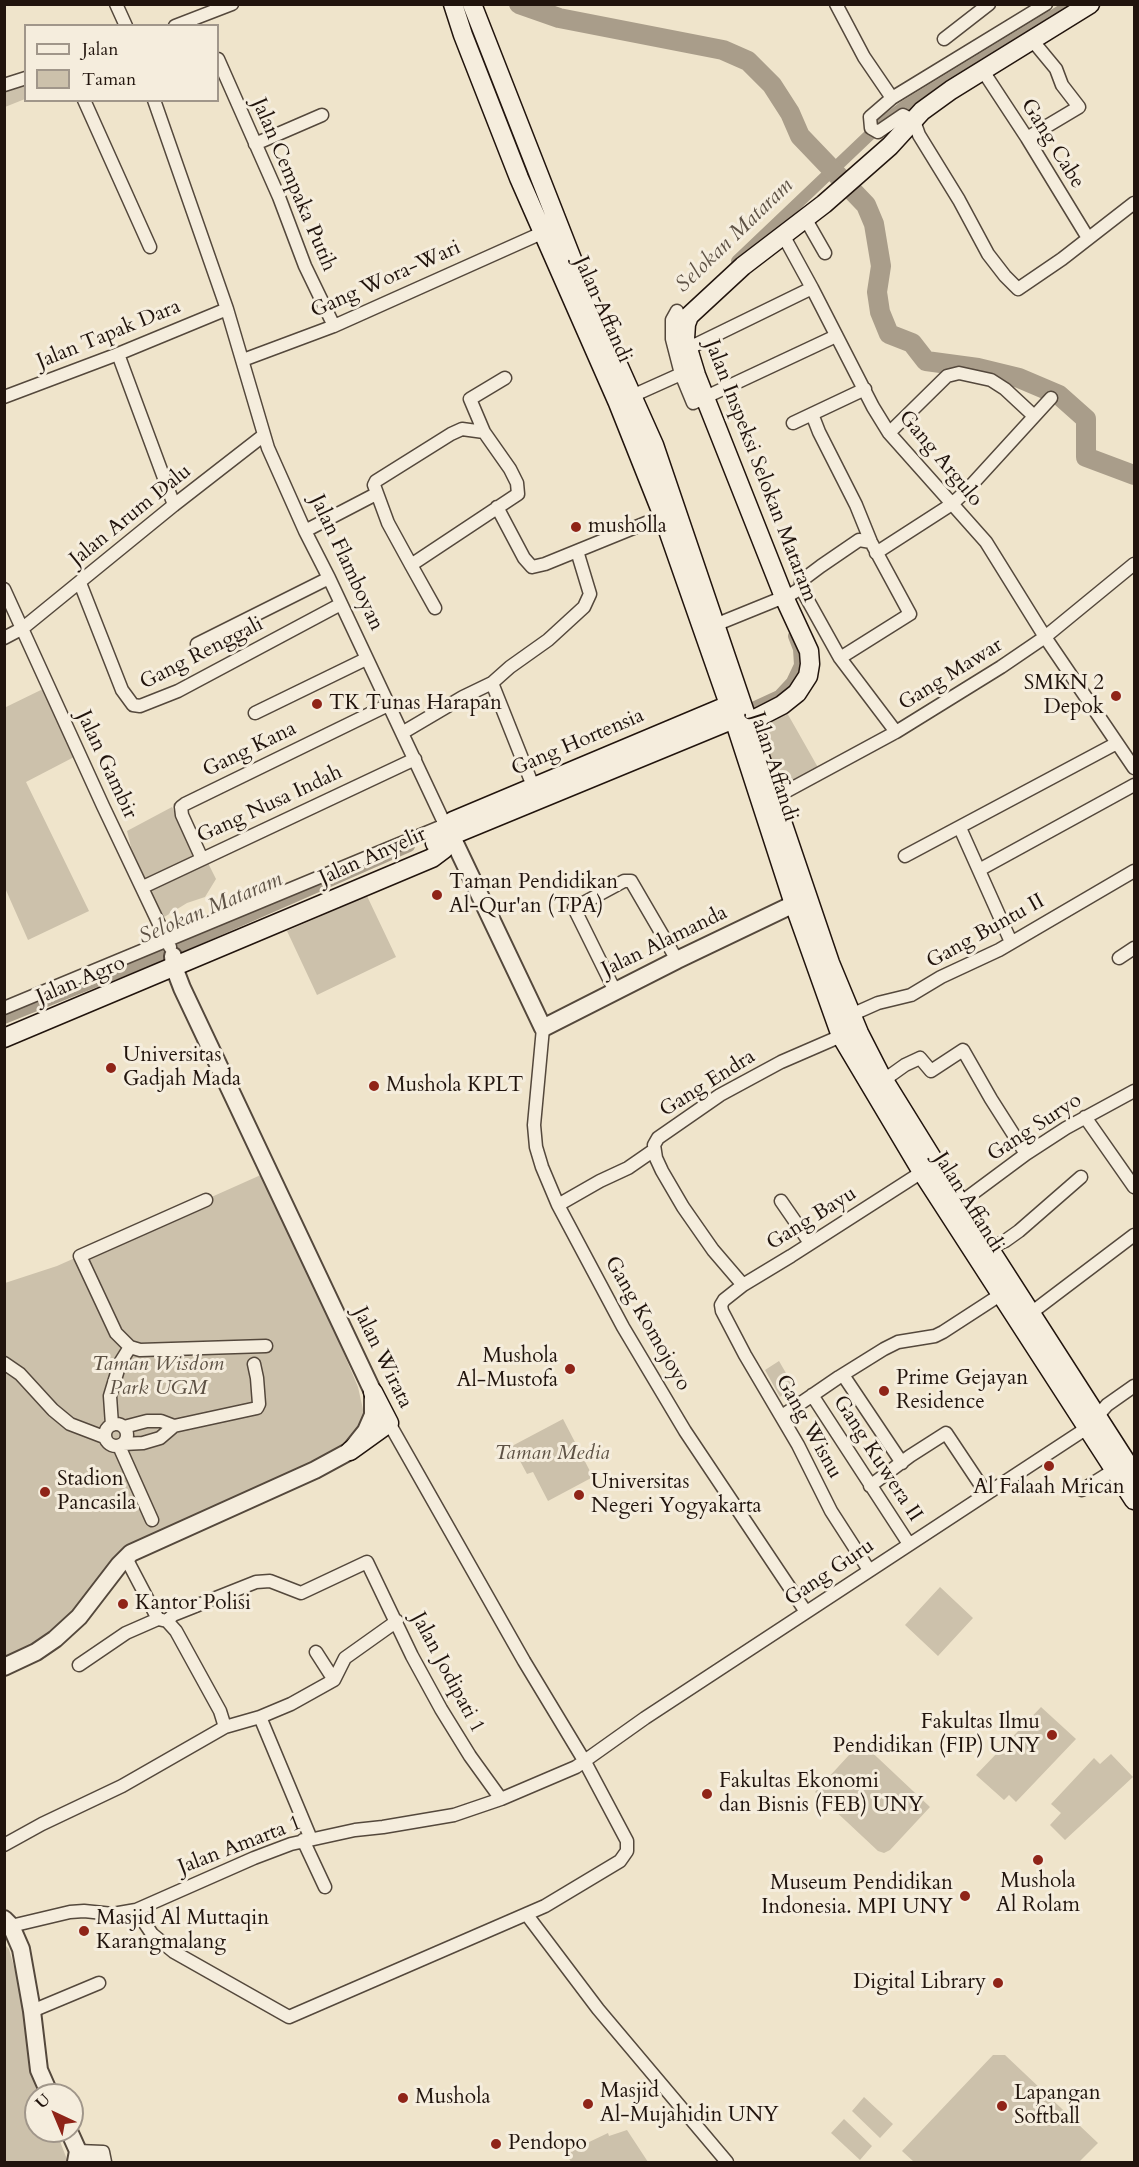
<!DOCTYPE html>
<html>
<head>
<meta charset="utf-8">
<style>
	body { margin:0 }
	#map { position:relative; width:1139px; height:2167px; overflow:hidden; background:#efe4cb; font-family:Cardo,serif }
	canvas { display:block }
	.frame { position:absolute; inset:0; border:6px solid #21140d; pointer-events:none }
	.legend { position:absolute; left:24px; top:24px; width:195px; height:78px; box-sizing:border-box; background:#f5eddd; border:2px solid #a0968a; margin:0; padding:8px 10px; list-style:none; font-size:18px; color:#21140d }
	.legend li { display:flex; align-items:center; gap:12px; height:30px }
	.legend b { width:30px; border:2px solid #a0968a }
	.north { position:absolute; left:24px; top:2083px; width:60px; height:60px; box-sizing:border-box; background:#f5eddd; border:2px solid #a0968a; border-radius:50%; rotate:316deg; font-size:16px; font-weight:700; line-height:24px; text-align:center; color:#21140d }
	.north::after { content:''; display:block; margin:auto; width:21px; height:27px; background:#8f2418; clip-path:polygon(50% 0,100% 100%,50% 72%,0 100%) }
</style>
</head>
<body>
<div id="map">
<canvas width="1139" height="2167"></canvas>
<div class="frame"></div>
<ul class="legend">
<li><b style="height:8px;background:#f5eddd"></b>Jalan</li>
<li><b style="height:16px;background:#ccc1ab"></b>Taman</li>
</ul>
<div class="north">U</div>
</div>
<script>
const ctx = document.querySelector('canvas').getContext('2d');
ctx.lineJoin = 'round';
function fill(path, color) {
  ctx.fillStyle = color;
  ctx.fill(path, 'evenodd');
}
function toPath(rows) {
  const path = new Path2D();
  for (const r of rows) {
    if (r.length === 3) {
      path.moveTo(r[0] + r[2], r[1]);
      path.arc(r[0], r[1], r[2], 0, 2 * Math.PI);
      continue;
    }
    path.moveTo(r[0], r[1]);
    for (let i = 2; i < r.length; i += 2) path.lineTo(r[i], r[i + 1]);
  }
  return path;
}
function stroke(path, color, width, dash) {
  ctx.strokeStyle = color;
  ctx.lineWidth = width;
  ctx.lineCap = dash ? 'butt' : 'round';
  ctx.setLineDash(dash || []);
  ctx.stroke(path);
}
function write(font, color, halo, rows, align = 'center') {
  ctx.font = font + ' Cardo,serif';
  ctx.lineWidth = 6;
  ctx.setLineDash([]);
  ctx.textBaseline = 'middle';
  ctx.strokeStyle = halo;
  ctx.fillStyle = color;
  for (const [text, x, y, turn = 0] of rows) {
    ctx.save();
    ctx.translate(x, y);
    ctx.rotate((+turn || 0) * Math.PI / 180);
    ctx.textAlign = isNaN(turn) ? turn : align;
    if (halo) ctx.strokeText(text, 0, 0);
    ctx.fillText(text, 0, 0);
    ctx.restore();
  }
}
fill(toPath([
	[25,83,25,99,5,107,4,91],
	[45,688,76,756,26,782,89,911,28,940,5,888,4,708],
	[782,704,820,771,781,791,753,714],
	[172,807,197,856,140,883,127,831],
	[208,863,216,879,205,897,187,903,161,919,149,890],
	[367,896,396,957,317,995,287,931],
	[263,1174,328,1316,358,1387,366,1423,350,1443,98,1581,64,1620,32,1644,5,1658,5,1283,57,1266],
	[779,1361,794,1387,780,1397,765,1370],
	[563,1419,593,1477,548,1501,533,1472,527,1474,512,1446],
	[940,1587,973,1618,938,1656,905,1625],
	[1041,1707,1076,1739,1016,1802,1009,1795,1004,1800,976,1775],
	[861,1742,930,1807,890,1850,884,1853,878,1851,815,1792],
	[1111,1754,1133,1777,1065,1840,1050,1825,1061,1813,1051,1804,1094,1758,1100,1764],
	[4,1944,9,1949,23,1999,34,2079,41,2095,36,2095,36,2131,56,2131,68,2162,5,2162],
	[993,2055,1005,2055,1098,2143,1079,2162,914,2162,902,2151],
	[864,2097,893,2124,880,2138,852,2111],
	[844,2119,872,2146,860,2160,831,2133],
	[627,2130,648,2162,571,2162,566,2153,608,2133,609,2136]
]), '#ccc1ab');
stroke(toPath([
	[737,261,881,124,905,106,1072,4],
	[738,712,753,708,779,696,792,682,800,665,799,649,794,636],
	[4,1018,161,955,409,846]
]), '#a99d8a', 12);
stroke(toPath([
	[519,4,559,18,723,50,748,61,772,85,790,113,800,136,866,205,874,224,881,266,877,292,880,312,889,334,912,343,926,361,978,368,1019,378,1059,395,1086,419,1086,457,1134,475]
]), '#a99d8a', 20);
const minor = toPath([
	[116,4,126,26],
	[836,4,864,57,892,98],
	[1046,4,892,98,870,117,871,128,878,132,903,115,914,121,919,135,959,200,988,254,1005,276,1018,289,1062,259,1134,203],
	[175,26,232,4],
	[944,39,989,4],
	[218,59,279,197,305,266,334,326],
	[983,71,1027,138,1088,238],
	[4,85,26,78],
	[84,100,150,247],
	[154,100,227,309,268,448,305,531,329,578,448,831],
	[1027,138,1079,107,1062,85,1056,69,1032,40],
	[255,144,322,115],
	[805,218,825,253],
	[783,235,812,288,873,407,889,433,986,542,1045,637,1134,768],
	[677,311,672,320,672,339,681,374,693,403,836,336],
	[687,349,812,288],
	[118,354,174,505],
	[243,360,334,326,544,232],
	[632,396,681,374],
	[4,397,118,354,227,309],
	[812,414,819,432,856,505,871,542,910,614,840,658],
	[793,423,865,389],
	[484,432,470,399,505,378],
	[889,433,947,376,959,373,991,380,1005,389,1034,416],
	[497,507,524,558,532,567,545,564,663,516],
	[305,531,376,494],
	[876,553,952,504,966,491,1051,398],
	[411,565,518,494,517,483,510,469,484,432,462,429,451,434,376,481,374,485,388,523,411,565,435,608],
	[80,583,122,690,133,705,140,706,178,691,341,604],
	[801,588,840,658,896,732],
	[4,589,103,806,170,947],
	[785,598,801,588,801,581,821,566,859,540,871,542],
	[715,625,784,597],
	[4,638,23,628,174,505,264,435],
	[197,644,329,578],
	[255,713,366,659],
	[402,733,463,697,492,683],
	[533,786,492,683,510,667,548,640,584,607,590,594,577,551],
	[774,798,896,732,1001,667,1045,637,1134,564],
	[960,828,1011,942],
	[905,856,1117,743],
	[202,859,182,815,181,807,185,804,388,705],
	[979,870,1134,785],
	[143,887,415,759],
	[1119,958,1134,948],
	[615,991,574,908,624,881,631,881,677,960],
	[4,1008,445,825],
	[851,1015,878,1003,911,995,941,977,999,950,1134,871],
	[543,1028,534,1125,536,1147,542,1167,558,1205,623,1327,685,1431,806,1612],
	[884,1080,905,1065,920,1058,931,1071,963,1050,991,1099,1026,1154],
	[1085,1117,1134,1187],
	[206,1200,80,1256,116,1333,130,1347,140,1350,266,1346],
	[781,1201,810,1243],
	[960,1203,1026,1154,1066,1128,1134,1091],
	[558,1205,600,1181,628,1168,654,1150],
	[989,1248,1005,1241,1019,1231,1081,1177],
	[743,1285,713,1250,683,1207,662,1171,656,1158,654,1145,658,1138,720,1095,781,1062,841,1036],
	[1031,1313,1134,1235],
	[4,1363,20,1374,53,1410,70,1424,104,1437],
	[843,1375,902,1463],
	[812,1395,909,1544],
	[782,1416,839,1377,884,1349,898,1342,935,1336,943,1332,1000,1295],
	[116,1435,11],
	[112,1425,110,1396,120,1363,130,1347],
	[124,1427,147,1421,161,1421,174,1426],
	[123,1444,143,1443,160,1438,174,1426,257,1408,259,1404,257,1378,254,1364],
	[119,1446,152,1520],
	[870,1486,910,1456,946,1433,986,1493],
	[1082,1490,1114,1470],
	[126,1558,158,1619,167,1621,176,1631,220,1711,225,1727],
	[869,1570,831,1511,798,1445,745,1355,722,1311,721,1305,724,1300,743,1285,791,1256,922,1172],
	[167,1621,173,1615,256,1582,270,1581,301,1593,367,1562,412,1656,441,1709,470,1756,501,1799],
	[316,1652,334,1680],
	[79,1665,126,1633,158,1619],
	[260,1717,311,1839],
	[303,1840,325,1887],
	[4,1845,42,1824,122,1786,225,1727,260,1717,291,1704,334,1680,345,1658,397,1621],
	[136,1910,152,1934,174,1952,289,2017,545,1906,620,1861,627,1851,627,1841,585,1762,524,1661,389,1423],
	[527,1915,598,2009,727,2162],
	[11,1926,70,1912,84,1911,113,1914,136,1910,254,1858,291,1844,355,1830,383,1827,454,1815,501,1799,576,1767,645,1718,1087,1428,1107,1405,1134,1386],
	[32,2011,99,1983],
	[78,2151,103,2152,105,2162],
	[78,2160,94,2162]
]);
const tertiary = toPath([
	[452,837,543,1028,677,960,794,904],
	[4,1667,36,1652,55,1639,79,1617,119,1565,131,1553,315,1470,350,1451,366,1431,373,1415,373,1392,182,988,174,967,173,956],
	[4,1919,11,1926,21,1949,32,2011,39,2070,50,2095],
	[69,2131,78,2151,76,2162]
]);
const secondary = toPath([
	[453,4,463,35,519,178,618,403,663,516,732,713,794,904,841,1036,922,1172,1134,1500],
	[472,4,581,282,654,445,830,963,859,1033,880,1074,960,1203,1134,1474],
	[749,722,782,705,797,693,808,676,810,664,809,651,784,597,696,375,685,339,686,324,689,316,743,266,824,204,890,146,922,111,951,90,1090,4],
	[435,843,446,826,453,821,729,705],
	[4,1038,432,858,444,849,455,834,734,719],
	[350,1451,389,1423,373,1392]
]);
stroke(minor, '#54483c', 15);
stroke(tertiary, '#54483c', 20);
stroke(secondary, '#21140d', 21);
stroke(minor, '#f5eddd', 12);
stroke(tertiary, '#f5eddd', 16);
stroke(secondary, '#f5eddd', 18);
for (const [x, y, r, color] of [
	[576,527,6,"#8f2418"],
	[1116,696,6,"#8f2418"],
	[317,704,6,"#8f2418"],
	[437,895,6,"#8f2418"],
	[111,1068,6,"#8f2418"],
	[374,1086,6,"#8f2418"],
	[570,1369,6,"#8f2418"],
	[884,1391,6,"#8f2418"],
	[1049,1466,6,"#8f2418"],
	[45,1492,6,"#8f2418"],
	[579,1495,6,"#8f2418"],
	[123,1604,6,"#8f2418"],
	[1052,1735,6,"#8f2418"],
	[707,1794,6,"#8f2418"],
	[1038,1860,6,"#8f2418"],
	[965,1896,6,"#8f2418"],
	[84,1931,6,"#8f2418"],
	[998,1983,6,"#8f2418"],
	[403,2098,6,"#8f2418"],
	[588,2104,6,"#8f2418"],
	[1002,2106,6,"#8f2418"],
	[496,2144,6,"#8f2418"]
]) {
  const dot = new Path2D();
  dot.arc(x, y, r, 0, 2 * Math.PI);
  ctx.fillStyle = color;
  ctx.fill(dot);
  stroke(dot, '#f5eddd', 2);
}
write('21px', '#21140d', '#f5eddd', [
	["Gang Cabe",1052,144,58],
	["Jalan Cempaka Putih",293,185,67],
	["Gang Wora-Wari",386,280,-24],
	["Jalan Affandi",602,310,66],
	["Jalan Tapak Dara",109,335,-22],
	["Gang Argulo",940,459,50],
	["Jalan Inspeksi Selokan Mataram",760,471,69],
	["Jalan Arum Dalu",131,516,-39],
	["Jalan Flamboyan",346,563,65],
	["Gang Renggali",202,654,-27],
	["Gang Mawar",951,675,-32],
	["Gang Hortensia",578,743,-23],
	["Gang Kana",250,750,-26],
	["Jalan Gambir",106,765,65],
	["Jalan Affandi",773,767,72],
	["Gang Nusa Indah",270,805,-25],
	["Jalan Anyelir",373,857,-24],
	["Gang Buntu II",986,932,-29],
	["Jalan Alamanda",665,942,-26],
	["Jalan Agro",81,981,-23],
	["Gang Endra",708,1084,-32],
	["Gang Suryo",1035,1128,-33],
	["Jalan Affandi",968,1203,58],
	["Gang Bayu",812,1219,-32],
	["Gang Komojoyo",647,1324,60],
	["Jalan Wirata",382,1358,64],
	["Gang Wisnu",808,1427,61],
	["Gang Kuwera II",877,1459,57],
	["Gang Guru",830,1573,-34],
	["Jalan Jodipati 1",447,1673,62],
	["Jalan Amarta 1",240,1846,-21]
]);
write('21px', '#21140d', '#f5eddd', [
	["musholla",588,527],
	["SMKN 2",1104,684,"right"],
	["Depok",1104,708,"right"],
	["TK Tunas Harapan",329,704],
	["Taman Pendidikan",449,883],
	["Al-Qur'an (TPA)",449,907],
	["Universitas",123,1056],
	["Gadjah Mada",123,1080],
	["Mushola KPLT",386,1086],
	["Mushola",558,1357,"right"],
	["Al-Mustofa",558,1381,"right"],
	["Prime Gejayan",896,1379],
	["Residence",896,1403],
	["Stadion",57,1480],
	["Pancasila",57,1504],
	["Universitas",591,1483],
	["Negeri Yogyakarta",591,1507],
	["Al Falaah Mrican",1049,1488,"center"],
	["Kantor Polisi",135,1604],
	["Fakultas Ilmu",1040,1723,"right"],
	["Pendidikan (FIP) UNY",1040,1747,"right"],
	["Fakultas Ekonomi",719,1782],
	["dan Bisnis (FEB) UNY",719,1806],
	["Mushola",1038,1882,"center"],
	["Al Rolam",1038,1906,"center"],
	["Museum Pendidikan",953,1884,"right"],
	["Indonesia. MPI UNY",953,1908,"right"],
	["Masjid Al Muttaqin",96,1919],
	["Karangmalang",96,1943],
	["Digital Library",986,1983,"right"],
	["Masjid",600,2092],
	["Al-Mujahidin UNY",600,2116],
	["Lapangan",1014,2094],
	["Softball",1014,2118],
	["Mushola",415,2098],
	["Pendopo",508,2144]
], 'left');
write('italic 21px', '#5d5144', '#f5eddd', [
	["Taman Wisdom",158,1365],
	["Park UGM",158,1389],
	["Taman Media",552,1454]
]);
write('italic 22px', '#5e5245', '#f5eddd', [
	["Selokan Mataram",735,236,-44],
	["Selokan Mataram",211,909,-23]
]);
</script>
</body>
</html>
